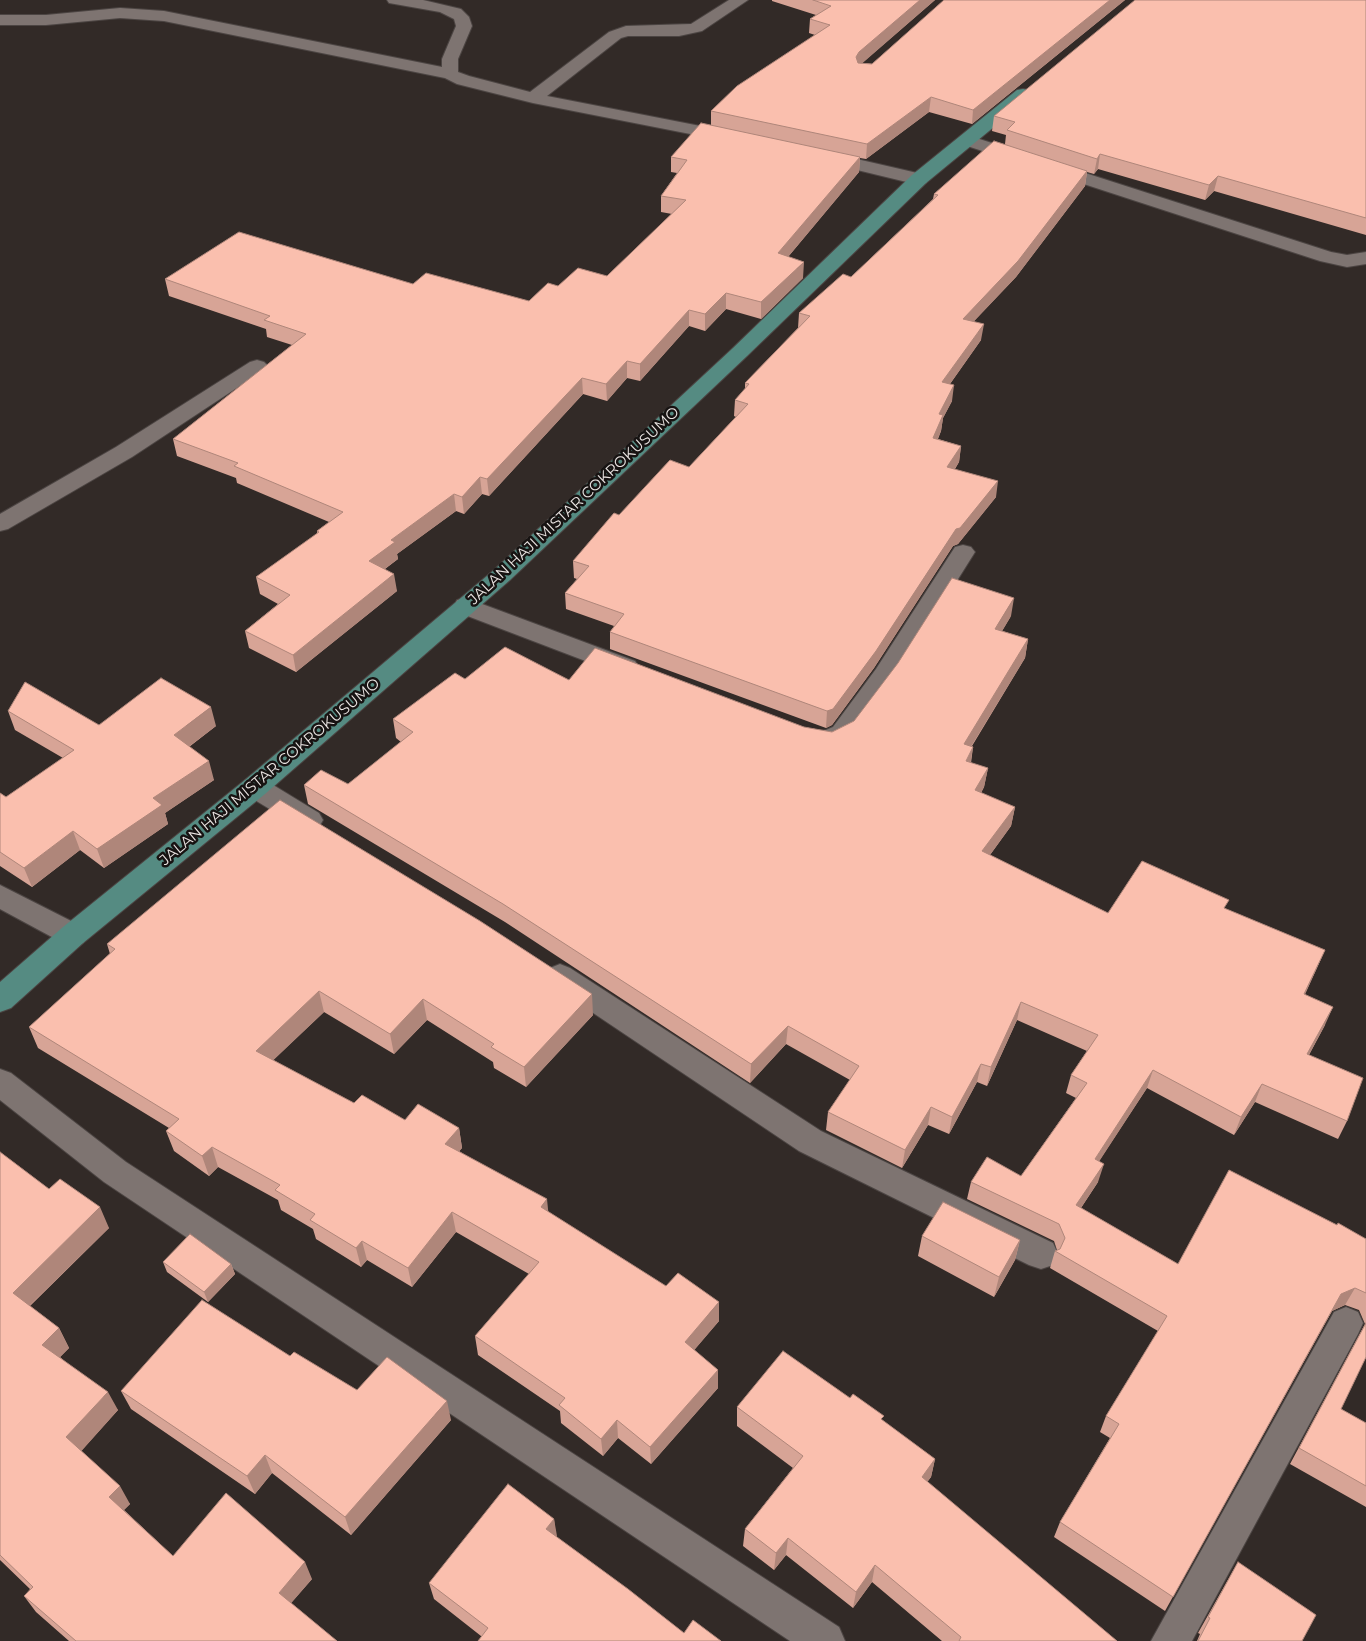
<!DOCTYPE html>
<html>
<head>
<meta charset="utf-8">
<style>
	body { margin:0 }
	canvas { display:block; background:#322a27 }
</style>
</head>
<body>
<canvas width="1366" height="1641"></canvas>
<script>
const ctx = document.querySelector('canvas').getContext('2d');
ctx.lineJoin = 'round';
function toPath(rows) {
  const path = new Path2D();
  for (const r of rows) {
    path.moveTo(r[0], r[1]);
    for (let i = 2; i < r.length; i += 2) path.lineTo(r[i], r[i + 1]);
  }
  return path;
}
function stroke(path, color, width, dash) {
  ctx.strokeStyle = color;
  ctx.lineWidth = width;
  ctx.lineCap = dash ? 'butt' : 'round';
  ctx.setLineDash(dash || []);
  ctx.stroke(path);
}
function fill(path, color) {
  ctx.fillStyle = color;
  ctx.fill(path, 'evenodd');
}
function write(font, color, halo, rows, align = 'center') {
  ctx.font = font + ' Montserrat,sans-serif';
  ctx.lineWidth = 5;
  ctx.setLineDash([]);
  ctx.textBaseline = 'middle';
  ctx.strokeStyle = halo;
  ctx.fillStyle = color;
  for (const [text, x, y, turn = 0] of rows) {
    ctx.save();
    ctx.translate(x, y);
    ctx.rotate((+turn || 0) * Math.PI / 180);
    ctx.textAlign = isNaN(turn) ? turn : align;
    if (halo) ctx.strokeText(text, 0, 0);
    ctx.fillText(text, 0, 0);
    ctx.restore();
  }
}
const minor = toPath([
	[387,0,423,0,461,9,469,17,472,26,458,59,458,72,469,76,530,92,609,32,626,26,691,24,729,0,748,0,702,31,679,36,628,36,621,38,547,96,731,132,737,133,740,137,737,141,731,142,533,103,457,84,445,78,164,21,120,18,46,25,0,25,0,15,46,15,120,8,164,11,442,67,442,59,456,26,454,19,440,12,389,3,387,0],
	[967,135,1331,252,1347,255,1366,252,1366,264,1347,267,1320,261,961,144,958,140,961,136,967,135],
	[822,151,926,175,928,179,926,183,919,185,816,160,813,156,816,152,822,151],
	[257,360,264,362,268,366,264,370,132,457,8,529,0,531,0,514,116,447,250,362,257,360],
	[963,545,971,547,975,552,894,681,851,739,830,749,809,746,805,739,809,732,826,730,833,727,876,669,955,547,963,545],
	[466,598,635,661,639,667,635,673,626,676,617,673,457,612,454,606,457,600,466,598],
	[255,777,265,780,319,813,323,820,319,827,309,830,299,827,245,794,241,787,245,780,255,777],
	[0,885,83,927,88,935,83,943,73,946,63,943,0,909,0,885],
	[560,964,570,968,821,1131,1053,1243,1058,1254,1053,1265,1041,1269,1029,1265,799,1151,550,984,545,976,550,968,560,964],
	[0,1069,11,1073,126,1162,839,1627,845,1641,790,1641,104,1182,0,1100,0,1069],
	[1346,1307,1358,1312,1363,1323,1358,1334,1192,1641,1151,1641,1334,1312,1346,1307]
]);
const major = toPath([
	[1023,89,1029,90,1032,94,1029,98,926,183,747,356,510,580,265,794,83,943,11,1008,0,1012,0,982,63,927,245,780,494,570,733,348,912,175,1017,90,1023,89]
]);
stroke(minor, '#4c4543', 2);
stroke(major, '#4c4543', 2);
fill(minor, '#7e7471');
fill(major, '#558b82');
fill(toPath([
	[772,0,935,0,862,63,872,64,944,0,1125,0,972,124,929,112,866,159,860,158,859,172,788,257,803,278,761,319,726,309,705,331,689,326,640,381,627,378,607,401,583,394,489,496,482,494,464,514,456,511,397,554,398,559,385,569,397,591,296,672,249,648,245,631,278,604,260,594,256,577,317,534,317,531,329,522,237,483,236,478,177,456,173,439,292,345,267,337,266,329,169,296,165,279,413,284,529,301,558,286,607,276,672,214,661,212,661,196,677,173,671,172,671,157,711,125,711,111,815,35,809,33,810,19,816,15,772,1],
	[1366,0,1366,235,1214,191,1205,200,1098,169,1094,174,1087,172,1085,186,1016,277,974,321,981,340,950,384,952,401,943,418,941,431,938,439,961,446,959,462,955,469,996,497,958,544,953,546,874,668,832,725,826,728,610,649,610,632,614,626,566,609,565,593,577,579,574,578,573,561,619,515,689,467,736,417,734,416,735,400,745,389,745,383,798,328,799,313,851,277,933,199,934,194,1005,144,1006,135,992,131,994,116],
	[1011,616,1002,631,1028,639,1025,658,972,746,973,747,971,763,988,768,984,787,981,793,1015,807,1011,826,990,855,1108,913,1226,909,1325,950,1305,994,1325,1025,1309,1055,1347,1121,1338,1139,1255,1102,1234,1135,1147,1088,1099,1161,1098,1182,1081,1208,1178,1264,1337,1225,1366,1239,1366,1357,1341,1409,1366,1423,1366,1507,1290,1464,1365,1324,1359,1310,1345,1305,1332,1311,1165,1611,1054,1537,1060,1522,1110,1438,1100,1432,1106,1416,1158,1331,1050,1268,1055,1251,1057,1250,1054,1241,967,1199,971,1182,1021,1176,1076,1098,1066,1093,1071,1075,1087,1051,1017,1020,987,1086,977,1082,949,1134,928,1125,902,1168,826,1130,828,1112,850,1080,786,1044,750,1083,505,922,308,804,304,785,348,784,401,742,396,738,393,719,465,679,569,680,804,727,832,732,854,721],
	[8,711,99,725,216,726,189,747,214,780,165,813,168,824,104,868,80,850,32,887,0,866,0,793,6,797,63,758,15,730],
	[107,944,593,1015,526,1087,494,1068,493,1062,427,1020,394,1054,324,1012,273,1060,354,1103,405,1120,459,1128,462,1148,459,1151,548,1212,719,1321,694,1350,718,1370,718,1388,651,1464,618,1438,603,1456,561,1423,560,1411,478,1355,475,1336,529,1274,456,1232,412,1287,367,1260,361,1267,316,1239,313,1229,281,1210,278,1200,218,1167,209,1176,174,1151,166,1131,169,1128,38,1048,29,1027,110,954],
	[0,1152,49,1189,109,1228,30,1306,59,1328,69,1348,60,1357,118,1410,81,1451,130,1504,124,1510,173,1556,312,1579,291,1603,337,1641,69,1641,36,1612,24,1596,30,1589,0,1560],
	[922,1236,1020,1240,1015,1260,994,1297,918,1256],
	[163,1262,231,1264,235,1274,208,1302,167,1272],
	[290,1356,357,1390,451,1420,351,1535,272,1473,255,1494,131,1409,121,1391],
	[850,1398,883,1421,935,1459,931,1477,927,1482,1117,1641,942,1641,872,1582,853,1608,786,1555,774,1570,743,1546,745,1529,793,1468,737,1426,737,1407],
	[554,1519,556,1537,684,1633,481,1636,434,1599,429,1583],
	[1238,1562,1302,1641,1197,1641,1200,1634,1198,1633]
]), '#d7a496');
fill(toPath([
	[920,0,935,0,858,67,856,57,859,52],
	[1110,0,1125,0,972,124,973,110],
	[931,97,929,112,866,159,867,144],
	[1100,154,1098,169,1094,174,1097,159],
	[860,157,859,172,777,270,778,253],
	[1087,171,1085,186,1016,277,961,335,963,319],
	[1218,176,1214,191,1205,200,1209,185],
	[804,262,803,278,761,319,761,302],
	[726,293,726,309,705,331,705,314],
	[689,310,689,326,640,381,640,364],
	[984,324,981,340,940,398,942,382],
	[627,361,627,378,607,401,606,384],
	[582,378,583,394,489,496,487,479],
	[954,385,952,401,943,418,941,431,931,454,933,438,939,414],
	[961,446,959,462,945,484,947,467],
	[480,477,482,494,464,514,462,497],
	[998,481,996,497,958,544,953,546,874,668,832,725,826,728,827,711,956,529],
	[454,494,456,511,397,554,398,559,372,578,369,561,391,540],
	[394,574,397,591,296,672,293,655],
	[1014,598,1011,616,992,648,995,629],
	[1028,639,1025,658,961,763,964,744],
	[211,707,216,726,179,754,174,735],
	[973,747,970,766,966,761],
	[209,761,214,780,165,813,168,824,104,868,97,849,153,798],
	[988,768,984,787,972,809,975,790],
	[1015,807,1011,826,979,870,982,851],
	[73,831,80,850,32,887,24,868],
	[1325,950,1317,968,1297,1012,1304,994],
	[319,991,324,1012,262,1071,256,1051],
	[592,994,593,1015,526,1087,524,1067],
	[423,999,427,1020,394,1054,390,1034],
	[1021,1002,1017,1020,987,1086,991,1067],
	[1333,1007,1325,1025,1299,1073,1307,1054],
	[788,1026,786,1044,750,1083,751,1064],
	[981,1064,977,1082,949,1134,952,1117],
	[1153,1070,1147,1088,1089,1177,1095,1159],
	[1262,1084,1255,1102,1234,1135,1241,1117],
	[931,1107,928,1125,902,1168,905,1150],
	[459,1128,462,1148,449,1164,445,1144],
	[212,1147,218,1167,209,1176,202,1156],
	[1104,1164,1098,1182,1071,1223,1076,1205],
	[547,1199,549,1219,541,1207],
	[100,1207,109,1228,23,1312,13,1293],
	[452,1212,456,1232,412,1287,408,1268],
	[1020,1240,1015,1260,994,1297,999,1277],
	[362,1241,367,1260,361,1267,356,1248],
	[231,1264,235,1274,208,1302,204,1292],
	[1355,1288,1345,1305,1332,1311,1165,1611,1341,1294],
	[719,1302,719,1321,685,1361,685,1342],
	[59,1328,69,1348,53,1364,42,1345],
	[718,1370,718,1388,651,1464,650,1447],
	[108,1392,118,1410,77,1456,66,1437],
	[447,1401,451,1420,351,1535,345,1517],
	[617,1420,618,1438,603,1456,601,1439],
	[265,1455,272,1473,255,1494,247,1476],
	[935,1459,931,1477,918,1495,922,1477],
	[120,1486,130,1504,119,1514,109,1497],
	[554,1519,557,1536,549,1546,546,1529],
	[788,1538,786,1555,774,1570,776,1553],
	[305,1562,312,1579,286,1609,279,1593],
	[875,1565,872,1582,853,1608,856,1592]
]), '#af867a');
const building = toPath([
	[813,0,920,0,859,52,856,57,858,63,872,64,944,0,1110,0,973,110,931,97,867,144,711,111,737,86,830,25,810,19,831,6,813,0],
	[1135,0,1366,0,1366,218,1218,176,1209,185,1100,154,1097,159,1007,130,1015,122,994,116,1135,0],
	[701,123,860,157,778,253,804,262,761,302,726,293,705,314,689,310,640,364,627,361,606,384,582,378,487,479,480,477,462,497,454,494,391,540,395,542,369,561,394,574,293,655,245,631,290,595,256,577,319,532,317,531,343,512,234,466,238,463,173,439,306,334,264,320,270,316,165,279,239,232,413,284,426,273,529,301,548,283,558,286,578,268,607,276,686,200,661,196,687,160,671,157,701,123],
	[994,141,1087,171,1018,261,963,319,984,324,942,382,954,385,939,414,943,415,933,438,961,446,947,467,998,481,960,528,956,529,876,651,833,709,827,711,610,632,624,614,565,593,589,566,573,561,614,513,619,515,670,460,689,467,748,404,735,400,749,384,745,383,810,316,799,313,843,274,851,277,938,195,934,194,994,141],
	[952,578,1014,598,995,629,1028,639,964,744,973,747,966,761,988,768,975,790,1015,807,982,851,1108,913,1142,861,1229,900,1224,908,1325,950,1304,994,1333,1007,1307,1054,1363,1078,1347,1121,1262,1084,1241,1117,1153,1070,1095,1159,1104,1164,1076,1205,1178,1264,1229,1170,1337,1225,1338,1223,1366,1239,1366,1293,1355,1288,1341,1294,1173,1597,1060,1522,1119,1424,1106,1416,1167,1316,1055,1251,1060,1249,1065,1238,1059,1224,971,1182,987,1157,1021,1176,1087,1083,1071,1075,1098,1035,1021,1002,991,1067,981,1064,952,1117,931,1107,905,1150,828,1112,859,1066,788,1026,751,1064,503,904,304,785,321,770,348,784,413,732,393,719,455,673,465,679,505,647,569,680,595,648,804,727,832,732,854,721,898,663,952,578],
	[161,678,211,707,174,735,209,761,153,798,162,805,97,849,73,831,24,868,0,852,0,793,6,797,74,750,8,711,25,682,99,725,161,678],
	[280,800,480,921,592,994,524,1067,491,1047,494,1044,423,999,390,1034,319,991,256,1051,354,1103,362,1095,405,1120,418,1104,459,1128,445,1144,547,1199,541,1207,666,1286,678,1273,719,1302,685,1342,718,1370,650,1447,617,1420,601,1439,559,1405,565,1398,475,1336,539,1262,452,1212,408,1268,362,1241,356,1248,310,1220,315,1214,275,1190,280,1185,212,1147,202,1156,166,1131,179,1119,29,1027,115,949,107,944,280,800],
	[0,1152,49,1189,60,1179,100,1207,13,1293,59,1328,42,1345,108,1392,66,1437,120,1486,109,1497,173,1556,226,1493,305,1562,279,1593,337,1641,76,1641,24,1596,33,1587,0,1555,0,1152],
	[943,1202,1020,1240,999,1277,922,1236,943,1202],
	[190,1234,231,1264,204,1292,163,1262,190,1234],
	[202,1300,290,1356,294,1352,357,1390,387,1357,447,1401,345,1517,265,1455,247,1476,121,1391,202,1300],
	[1366,1323,1366,1357,1341,1409,1366,1423,1366,1486,1299,1448,1366,1323],
	[783,1351,850,1398,853,1394,884,1416,881,1419,935,1459,922,1477,1117,1641,959,1641,961,1637,875,1565,856,1592,788,1538,776,1553,745,1529,803,1456,737,1407,783,1351],
	[508,1484,554,1519,546,1529,628,1589,684,1633,693,1620,721,1641,478,1641,488,1628,429,1583,508,1484],
	[1238,1562,1316,1615,1302,1641,1198,1641,1210,1618,1208,1617,1238,1562]
]);
fill(building, '#fabfae');
stroke(building, '#af867a', 1);
write('15px', '#ece6e4', '#171312', [
	["JALAN HAJI MISTAR COKROKUSUMO",574,506,-43],
	["JALAN HAJI MISTAR COKROKUSUMO",270,772,-40]
]);
</script>
</body>
</html>
